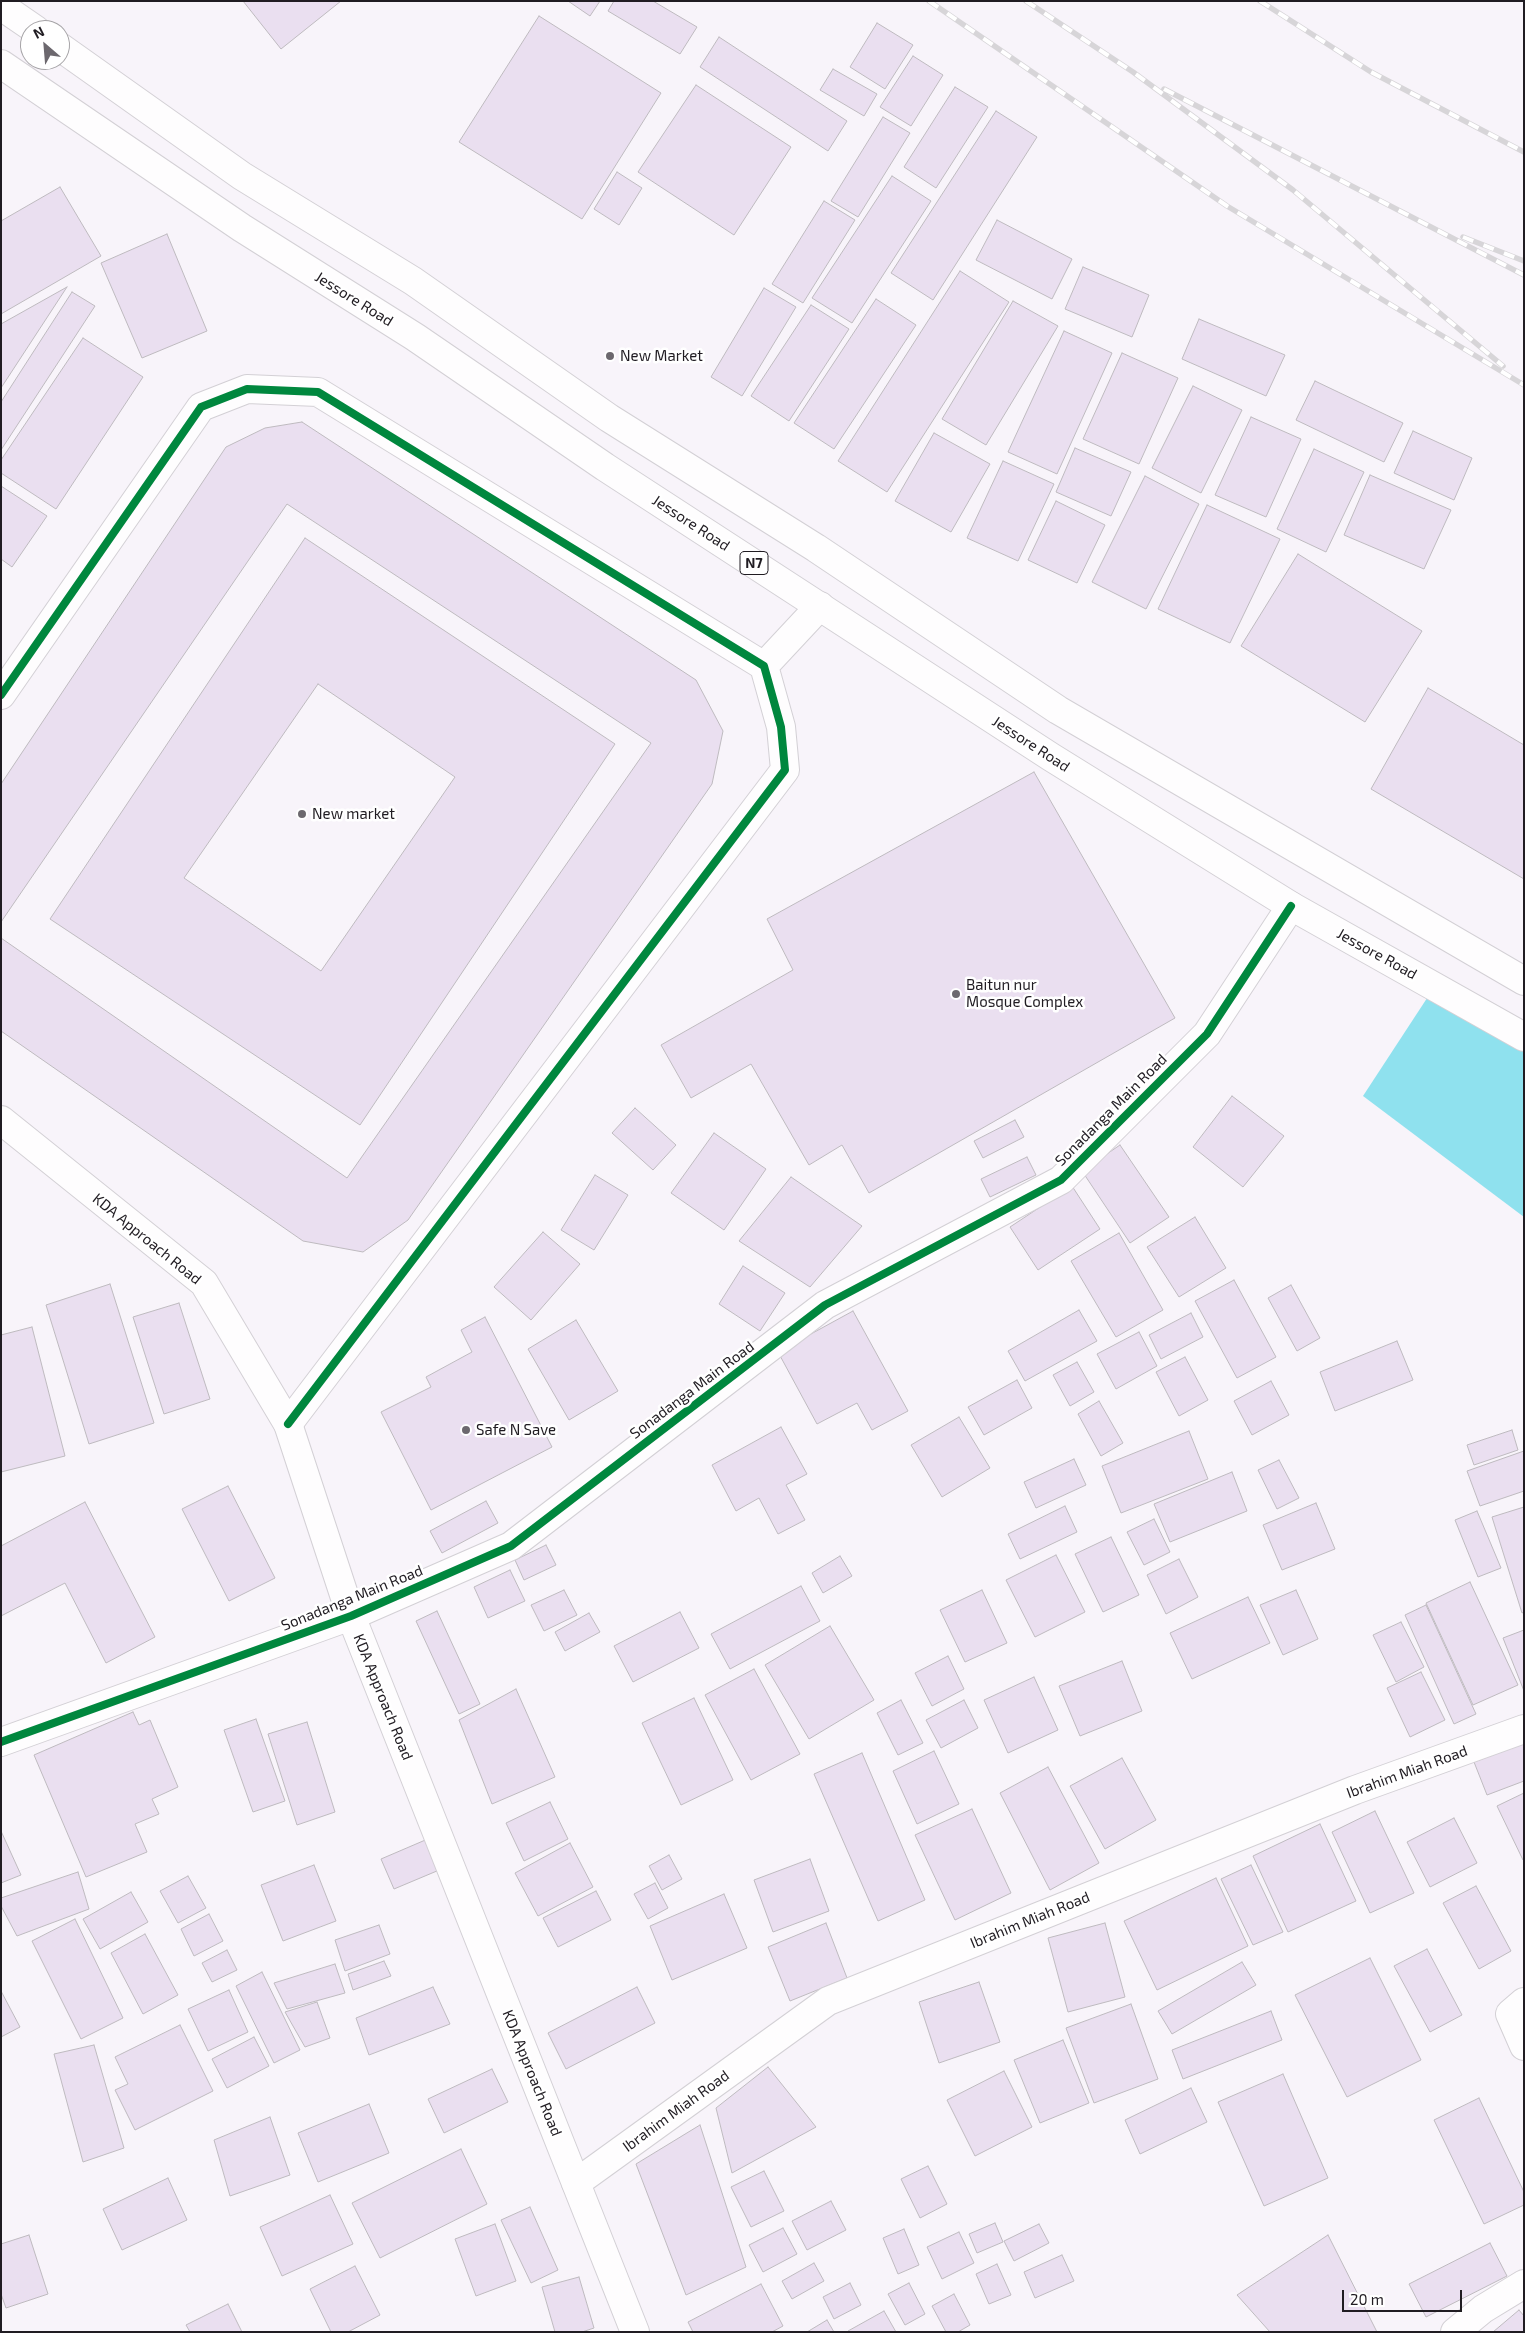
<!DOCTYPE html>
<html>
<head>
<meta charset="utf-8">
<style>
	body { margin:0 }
	#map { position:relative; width:1525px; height:2333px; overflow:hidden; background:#f8f4fa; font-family:"Exo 2",sans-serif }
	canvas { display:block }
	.frame { position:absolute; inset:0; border:2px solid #201c22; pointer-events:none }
	.north { position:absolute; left:20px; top:20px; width:50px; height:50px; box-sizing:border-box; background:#fff; border:1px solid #a6a4a7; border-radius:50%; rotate:333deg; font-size:14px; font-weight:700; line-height:20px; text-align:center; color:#201c22 }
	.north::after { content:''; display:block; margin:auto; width:18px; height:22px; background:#6c686e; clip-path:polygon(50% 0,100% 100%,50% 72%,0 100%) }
	.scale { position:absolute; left:1342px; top:2290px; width:120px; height:22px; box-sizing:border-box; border:2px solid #201c22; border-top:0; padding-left:6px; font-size:15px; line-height:18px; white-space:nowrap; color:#201c22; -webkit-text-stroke:4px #fff; paint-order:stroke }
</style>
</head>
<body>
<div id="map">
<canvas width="1525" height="2333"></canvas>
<div class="frame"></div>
<div class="north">N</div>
<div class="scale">20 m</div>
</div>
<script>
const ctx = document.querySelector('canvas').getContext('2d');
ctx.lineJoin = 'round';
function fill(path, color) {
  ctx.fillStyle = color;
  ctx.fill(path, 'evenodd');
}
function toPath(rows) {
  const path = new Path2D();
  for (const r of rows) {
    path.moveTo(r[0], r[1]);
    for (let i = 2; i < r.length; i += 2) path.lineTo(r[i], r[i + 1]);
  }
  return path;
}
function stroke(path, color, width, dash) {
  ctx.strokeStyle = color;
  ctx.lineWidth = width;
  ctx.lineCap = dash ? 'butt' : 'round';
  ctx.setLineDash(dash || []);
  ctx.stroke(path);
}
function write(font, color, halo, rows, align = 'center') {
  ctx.font = font + ' "Exo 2",sans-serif';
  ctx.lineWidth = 5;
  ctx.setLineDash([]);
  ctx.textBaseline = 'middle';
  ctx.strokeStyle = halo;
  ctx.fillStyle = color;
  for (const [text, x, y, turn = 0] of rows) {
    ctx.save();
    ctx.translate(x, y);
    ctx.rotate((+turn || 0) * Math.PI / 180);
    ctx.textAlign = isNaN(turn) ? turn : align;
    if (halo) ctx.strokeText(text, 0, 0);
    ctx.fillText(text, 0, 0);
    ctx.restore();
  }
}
fill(toPath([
	[1433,989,1524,1038,1524,1217,1363,1096]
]), '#8fe1ee');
const building = toPath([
	[243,1,341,1,281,49,243,1],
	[568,1,600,1,590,16,568,1],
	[614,1,653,1,697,27,680,54,608,11,614,1],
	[539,16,661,93,582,219,459,142,539,16],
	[877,23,913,45,885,89,850,67,877,23],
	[719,37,847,121,828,151,700,67,719,37],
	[913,56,943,75,911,126,880,107,913,56],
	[833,69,877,94,864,116,820,90,833,69],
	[696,85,791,147,734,235,638,172,696,85],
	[955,87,988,107,936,188,904,167,955,87],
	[996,111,1037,137,933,300,891,273,996,111],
	[883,117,910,133,858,217,831,201,883,117],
	[617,172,642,188,619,225,594,209,617,172],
	[892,176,931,201,852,323,812,298,892,176],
	[60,187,101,256,1,314,1,221,60,187],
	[824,201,855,220,803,303,772,284,824,201],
	[997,220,1072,259,1052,299,976,260,997,220],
	[167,234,207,331,142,358,101,263,167,234],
	[1083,267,1149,295,1132,337,1065,309,1083,267],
	[960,271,1009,302,887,492,838,461,960,271],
	[67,287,1,388,1,324,67,287],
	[764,288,796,307,742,396,711,377,764,288],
	[72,292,95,306,1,450,1,402,72,292],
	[876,299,916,325,834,449,794,423,876,299],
	[1013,301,1058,326,986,445,942,419,1013,301],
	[811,305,849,329,789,421,751,396,811,305],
	[1199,319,1285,355,1266,396,1182,359,1199,319],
	[1064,331,1112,353,1057,474,1008,452,1064,331],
	[83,338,143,377,56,509,1,473,1,460,83,338],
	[1122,353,1178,378,1139,464,1083,439,1122,353],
	[1315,381,1403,423,1384,462,1296,420,1315,381],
	[1193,386,1242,410,1201,493,1152,468,1193,386],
	[1251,417,1301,439,1266,517,1215,495,1251,417],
	[302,422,696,680,723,731,712,784,408,1220,363,1252,303,1241,1,1031,1,938,347,1178,651,743,287,504,1,922,1,784,226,447,265,428,302,422],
	[1413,431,1472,458,1454,500,1394,473,1413,431],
	[934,433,990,464,951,532,895,501,934,433],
	[1075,448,1131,472,1111,516,1056,492,1075,448],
	[1314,449,1364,472,1326,552,1277,529,1314,449],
	[1003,461,1054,484,1018,561,967,538,1003,461],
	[1370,475,1451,510,1424,569,1344,535,1370,475],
	[1145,476,1199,504,1146,609,1092,582,1145,476],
	[1,486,47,516,12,567,1,559,1,486],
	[1056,501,1105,525,1077,583,1028,560,1056,501],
	[1207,505,1280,539,1230,643,1158,609,1207,505],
	[305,538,615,744,360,1125,50,919,305,538],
	[318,684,455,777,321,971,184,878,318,684],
	[1298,554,1422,631,1365,722,1241,646,1298,554],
	[1428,688,1524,745,1524,879,1371,789,1428,688],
	[1034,772,1175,1018,869,1193,842,1145,809,1165,751,1064,691,1098,661,1045,793,970,767,919,1034,772],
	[1232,1096,1284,1136,1243,1187,1193,1147,1232,1096],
	[635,1108,676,1145,653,1170,612,1133,635,1108],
	[1015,1120,1024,1137,983,1158,974,1141,1015,1120],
	[714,1133,766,1169,724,1230,671,1193,714,1133],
	[1120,1145,1169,1217,1130,1243,1082,1171,1120,1145],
	[1027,1157,1036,1175,990,1197,981,1179,1027,1157],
	[595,1175,628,1195,594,1250,561,1230,595,1175],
	[791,1177,862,1226,810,1287,739,1241,791,1177],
	[1072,1186,1100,1229,1038,1270,1010,1227,1072,1186],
	[1195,1217,1226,1268,1179,1297,1147,1247,1195,1217],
	[543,1232,580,1264,531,1320,494,1287,543,1232],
	[1119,1233,1163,1310,1116,1337,1071,1261,1119,1233],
	[743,1266,785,1293,760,1331,719,1304,743,1266],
	[1234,1280,1276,1357,1237,1378,1195,1301,1234,1280],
	[110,1284,154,1423,89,1444,46,1305,110,1284],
	[1291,1285,1320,1338,1297,1351,1268,1298,1291,1285],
	[179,1303,210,1399,164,1414,133,1317,179,1303],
	[1079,1310,1097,1341,1025,1381,1008,1351,1079,1310],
	[853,1311,908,1411,872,1430,857,1403,817,1424,778,1352,853,1311],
	[1191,1313,1203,1337,1161,1359,1149,1335,1191,1313],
	[485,1317,552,1447,431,1510,381,1412,431,1387,426,1377,472,1352,461,1330,485,1317],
	[576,1320,618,1391,569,1420,528,1349,576,1320],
	[32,1327,65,1456,1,1472,1,1335,32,1327],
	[1139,1332,1157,1366,1116,1389,1097,1354,1139,1332],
	[1397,1341,1413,1380,1335,1411,1320,1372,1397,1341],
	[1185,1357,1208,1400,1179,1416,1156,1372,1185,1357],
	[1077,1362,1094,1392,1070,1406,1053,1375,1077,1362],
	[1017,1380,1032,1408,984,1435,968,1407,1017,1380],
	[1271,1381,1289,1415,1252,1435,1234,1401,1271,1381],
	[1099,1401,1123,1443,1101,1456,1078,1414,1099,1401],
	[959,1417,990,1468,942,1497,911,1445,959,1417],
	[781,1427,807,1474,786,1485,805,1520,778,1534,759,1498,736,1511,712,1465,781,1427],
	[1512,1430,1518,1450,1474,1465,1467,1445,1512,1430],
	[1189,1431,1208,1479,1121,1513,1102,1466,1189,1431],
	[1524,1451,1524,1491,1480,1506,1467,1471,1524,1451],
	[1074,1459,1086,1485,1036,1508,1024,1482,1074,1459],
	[1279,1460,1299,1498,1277,1509,1258,1470,1279,1460],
	[1232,1472,1247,1511,1170,1542,1154,1504,1232,1472],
	[228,1486,275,1578,229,1601,182,1509,228,1486],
	[486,1501,498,1523,442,1553,430,1531,486,1501],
	[85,1502,155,1637,106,1663,65,1583,1,1616,1,1546,85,1502],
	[1316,1503,1335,1549,1282,1570,1263,1525,1316,1503],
	[1065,1506,1077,1532,1020,1559,1008,1534,1065,1506],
	[1524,1507,1524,1612,1522,1613,1492,1517,1524,1507],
	[1477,1511,1501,1568,1478,1577,1455,1520,1477,1511],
	[1154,1519,1170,1552,1144,1565,1127,1532,1154,1519],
	[1111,1537,1139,1595,1103,1612,1075,1554,1111,1537],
	[546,1545,556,1565,524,1580,515,1560,546,1545],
	[1056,1555,1085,1612,1035,1637,1006,1580,1056,1555],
	[840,1556,852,1576,823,1593,812,1573,840,1556],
	[1179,1559,1198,1597,1166,1614,1147,1575,1179,1559],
	[510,1570,525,1601,488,1618,474,1587,510,1570],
	[1470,1582,1518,1685,1473,1705,1426,1603,1470,1582],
	[801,1586,820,1621,730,1669,711,1634,801,1586],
	[564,1590,577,1615,544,1631,531,1605,564,1590],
	[982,1590,1007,1643,965,1662,940,1610,982,1590],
	[1296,1590,1318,1639,1283,1655,1260,1605,1296,1590],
	[1248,1597,1270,1643,1192,1679,1170,1633,1248,1597],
	[1426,1605,1476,1714,1454,1724,1405,1615,1426,1605],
	[437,1611,480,1704,459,1714,416,1621,437,1611],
	[680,1612,699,1648,633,1682,614,1646,680,1612],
	[589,1613,600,1632,565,1651,555,1632,589,1613],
	[1401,1622,1424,1667,1396,1682,1373,1635,1401,1622],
	[830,1626,874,1700,809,1739,765,1665,830,1626],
	[1524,1630,1524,1691,1503,1638,1524,1630],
	[948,1656,964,1689,932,1706,915,1673,948,1656],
	[1122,1661,1142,1711,1080,1736,1059,1686,1122,1661],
	[754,1669,800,1754,751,1780,705,1695,754,1669],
	[1421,1672,1445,1720,1410,1737,1387,1688,1421,1672],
	[1034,1677,1058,1730,1008,1753,984,1700,1034,1677],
	[516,1689,555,1777,492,1804,459,1720,516,1689],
	[694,1698,733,1780,681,1805,642,1723,694,1698],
	[901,1700,923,1743,898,1755,877,1713,901,1700],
	[964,1700,978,1728,941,1748,926,1720,964,1700],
	[133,1712,139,1725,150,1720,178,1787,152,1799,159,1814,135,1824,147,1852,86,1877,34,1755,133,1712],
	[256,1719,285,1801,253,1812,224,1730,256,1719],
	[307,1722,335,1812,297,1825,268,1734,307,1722],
	[1524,1743,1524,1781,1487,1795,1474,1762,1524,1743],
	[934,1751,959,1804,917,1824,893,1771,934,1751],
	[862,1753,925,1900,878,1921,814,1774,862,1753],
	[1122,1758,1156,1820,1105,1849,1070,1786,1122,1758],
	[1048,1767,1099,1863,1050,1890,1000,1793,1048,1767],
	[1524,1793,1524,1859,1523,1860,1497,1806,1524,1793],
	[550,1802,568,1839,524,1861,506,1823,550,1802],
	[972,1809,1011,1893,955,1920,915,1835,972,1809],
	[1375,1811,1414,1893,1370,1913,1332,1832,1375,1811],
	[1454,1818,1477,1863,1430,1887,1407,1842,1454,1818],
	[1320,1824,1356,1901,1288,1932,1253,1856,1320,1824],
	[1,1831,21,1875,1,1883,1,1831],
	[430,1838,444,1868,394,1889,381,1859,430,1838],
	[570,1843,593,1887,538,1916,515,1873,570,1843],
	[669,1855,682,1879,662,1890,649,1866,669,1855],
	[810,1859,829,1911,773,1932,754,1880,810,1859],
	[314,1865,336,1921,283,1941,261,1885,314,1865],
	[1251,1865,1283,1932,1253,1945,1221,1879,1251,1865],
	[78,1872,89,1909,17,1936,1,1906,1,1898,78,1872],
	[188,1876,206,1908,178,1923,160,1891,188,1876],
	[1216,1878,1248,1946,1157,1990,1124,1921,1216,1878],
	[655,1883,668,1908,648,1919,634,1894,655,1883],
	[1476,1886,1511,1951,1479,1969,1443,1903,1476,1886],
	[596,1891,611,1920,558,1947,543,1918,596,1891],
	[131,1892,148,1922,100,1949,83,1919,131,1892],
	[724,1894,747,1948,672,1980,650,1926,724,1894],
	[209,1914,223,1941,194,1956,181,1929,209,1914],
	[75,1919,123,2018,81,2039,32,1941,75,1919],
	[826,1923,847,1978,790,2001,768,1947,826,1923],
	[1105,1923,1125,1997,1068,2012,1048,1938,1105,1923],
	[379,1925,390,1954,345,1971,335,1940,379,1925],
	[145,1934,178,1995,143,2014,111,1953,145,1934],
	[1427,1949,1462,2015,1430,2032,1394,1966,1427,1949],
	[227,1950,237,1970,212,1982,202,1963,227,1950],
	[1370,1958,1421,2060,1347,2097,1295,1995,1370,1958],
	[384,1961,391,1976,353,1990,348,1974,384,1961],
	[1242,1962,1256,1985,1172,2034,1158,2011,1242,1962],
	[335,1964,345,1993,287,2009,274,1983,335,1964],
	[262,1972,300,2050,274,2063,236,1986,262,1972],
	[979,1982,1000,2042,939,2063,919,2002,979,1982],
	[433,1987,450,2024,369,2055,356,2018,433,1987],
	[637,1987,655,2023,566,2069,548,2033,637,1987],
	[229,1990,248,2032,208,2051,188,2009,229,1990],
	[1,1991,20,2027,1,2037,1,1991],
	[317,2002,330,2038,305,2047,285,2012,317,2002],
	[1131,2004,1158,2079,1094,2103,1066,2028,1131,2004],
	[1271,2011,1282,2040,1183,2079,1172,2050,1271,2011],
	[180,2025,213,2091,135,2130,115,2090,128,2084,115,2057,180,2025],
	[254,2037,269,2066,227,2088,212,2059,254,2037],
	[1063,2040,1089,2103,1040,2123,1014,2060,1063,2040],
	[94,2045,124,2148,83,2162,54,2054,94,2045],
	[768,2067,816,2127,732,2173,716,2108,768,2067],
	[492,2069,508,2102,444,2133,428,2099,492,2069],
	[1004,2071,1032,2127,975,2156,947,2100,1004,2071],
	[1283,2074,1328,2178,1264,2206,1218,2102,1283,2074],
	[1191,2088,1207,2122,1140,2154,1125,2120,1191,2088],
	[1479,2098,1524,2192,1524,2205,1484,2224,1434,2120,1479,2098],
	[369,2104,389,2153,318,2182,298,2133,369,2104],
	[270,2117,290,2175,230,2196,214,2140,270,2117],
	[700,2125,746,2267,686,2295,636,2164,700,2125],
	[461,2149,487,2204,380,2258,352,2203,461,2149],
	[928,2166,947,2204,920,2218,901,2179,928,2166],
	[764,2171,784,2211,751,2227,731,2187,764,2171],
	[168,2178,187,2220,122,2250,103,2209,168,2178],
	[330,2195,353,2244,282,2276,260,2227,330,2195],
	[831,2201,846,2230,807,2250,792,2221,831,2201],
	[530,2207,558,2270,531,2283,501,2220,530,2207],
	[995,2223,1003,2242,977,2253,969,2234,995,2223],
	[495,2224,516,2281,476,2296,455,2239,495,2224],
	[1039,2224,1049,2243,1014,2261,1004,2241,1039,2224],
	[783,2228,797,2254,763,2272,749,2245,783,2228],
	[904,2229,919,2265,898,2274,883,2238,904,2229],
	[959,2232,974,2263,942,2279,927,2247,959,2232],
	[29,2235,48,2294,6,2308,1,2294,1,2244,29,2235],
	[1328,2235,1377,2332,1270,2332,1237,2295,1328,2235],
	[1490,2243,1507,2276,1426,2317,1409,2284,1490,2243],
	[1062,2255,1074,2281,1035,2298,1024,2272,1062,2255],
	[814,2263,824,2281,792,2299,782,2281,814,2263],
	[997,2264,1011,2295,989,2304,976,2274,997,2264],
	[355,2266,380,2315,348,2332,331,2332,310,2289,355,2266],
	[579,2277,594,2328,582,2332,555,2332,542,2287,579,2277],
	[850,2283,861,2305,834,2319,823,2297,850,2283],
	[909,2283,925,2314,905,2325,888,2294,909,2283],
	[761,2284,783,2326,772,2332,693,2332,688,2322,761,2284],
	[954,2294,970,2325,958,2332,946,2332,932,2306,954,2294],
	[228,2304,242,2332,190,2332,186,2325,228,2304],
	[1519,2310,1524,2316,1524,2332,1493,2332,1519,2310],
	[884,2311,896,2332,849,2332,848,2331,884,2311],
	[827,2320,834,2332,807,2332,827,2320]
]);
fill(building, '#eadff0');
stroke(building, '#bebabf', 1);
const street = toPath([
	[764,666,820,606],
	[1,695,201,407,247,389,318,392,764,666,781,727,785,770,288,1424],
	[1,1742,351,1616,511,1546,825,1305,1061,1180,1207,1034,1291,906],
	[1524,2002,1510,2014,1524,2046],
	[576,2183,828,2001,1355,1790,1524,1729],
	[1455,2332,1483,2309,1524,2284]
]);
const secondary = toPath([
	[1,1120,204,1283,288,1424,351,1616,635,2332]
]);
const highway = toPath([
	[1,6,36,30],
	[60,47,242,176,413,281,609,418,816,548,1058,710,1524,981],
	[1,64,242,228,415,337,605,467,1051,757,1291,906,1524,1037]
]);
stroke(street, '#d3d0d5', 30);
stroke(secondary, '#d3d0d5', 30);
stroke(highway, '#d3d0d5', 30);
stroke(street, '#fefdfe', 28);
stroke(secondary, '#fefdfe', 28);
stroke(highway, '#fefdfe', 28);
const rail = toPath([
	[929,1,1227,206,1524,385],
	[1026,1,1133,72,1293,190,1503,366],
	[1260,1,1371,72,1524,152],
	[1164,89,1524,275],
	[1463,237,1524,261]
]);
stroke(rail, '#d7d5d8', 5.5);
stroke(rail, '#fff', 4, [11]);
stroke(toPath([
	[1,695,201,407,247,389,318,392,764,666,781,727,785,770,288,1424],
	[1,1742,351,1616,511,1546,825,1305,1061,1180,1207,1034,1291,906]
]), '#00873e', 8);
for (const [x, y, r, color] of [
	[610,356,5,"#6c686e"],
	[302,814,5,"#6c686e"],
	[956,994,5,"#6c686e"],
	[466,1430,5,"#6c686e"]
]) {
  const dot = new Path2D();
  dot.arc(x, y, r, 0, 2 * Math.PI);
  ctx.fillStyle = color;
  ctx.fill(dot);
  stroke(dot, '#fff', 2);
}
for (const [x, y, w] of [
	[754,563,28]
]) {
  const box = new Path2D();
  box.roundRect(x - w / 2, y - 11.5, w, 23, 4);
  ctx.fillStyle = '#fff';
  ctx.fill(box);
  stroke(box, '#201c22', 1);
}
write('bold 14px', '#201c22', null, [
	["N7",754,563]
]);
write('15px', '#201c22', '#fff', [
	["Jessore Road",354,299,32],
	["Jessore Road",691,523,33],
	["Jessore Road",1031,744,33],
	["Jessore Road",1377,954,29],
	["Sonadanga Main Road",1111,1110,-45],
	["KDA Approach Road",147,1239,39],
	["Sonadanga Main Road",692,1390,-37],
	["Sonadanga Main Road",352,1598,-22],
	["KDA Approach Road",383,1697,68],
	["Ibrahim Miah Road",1407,1772,-20],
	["Ibrahim Miah Road",1030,1920,-22],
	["KDA Approach Road",532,2073,68],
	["Ibrahim Miah Road",676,2111,-36]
]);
write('15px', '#201c22', '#fff', [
	["New Market",620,356],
	["New market",312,814],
	["Baitun nur",966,985],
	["Mosque Complex",966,1002],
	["Safe N Save",476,1430]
], 'left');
</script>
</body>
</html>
